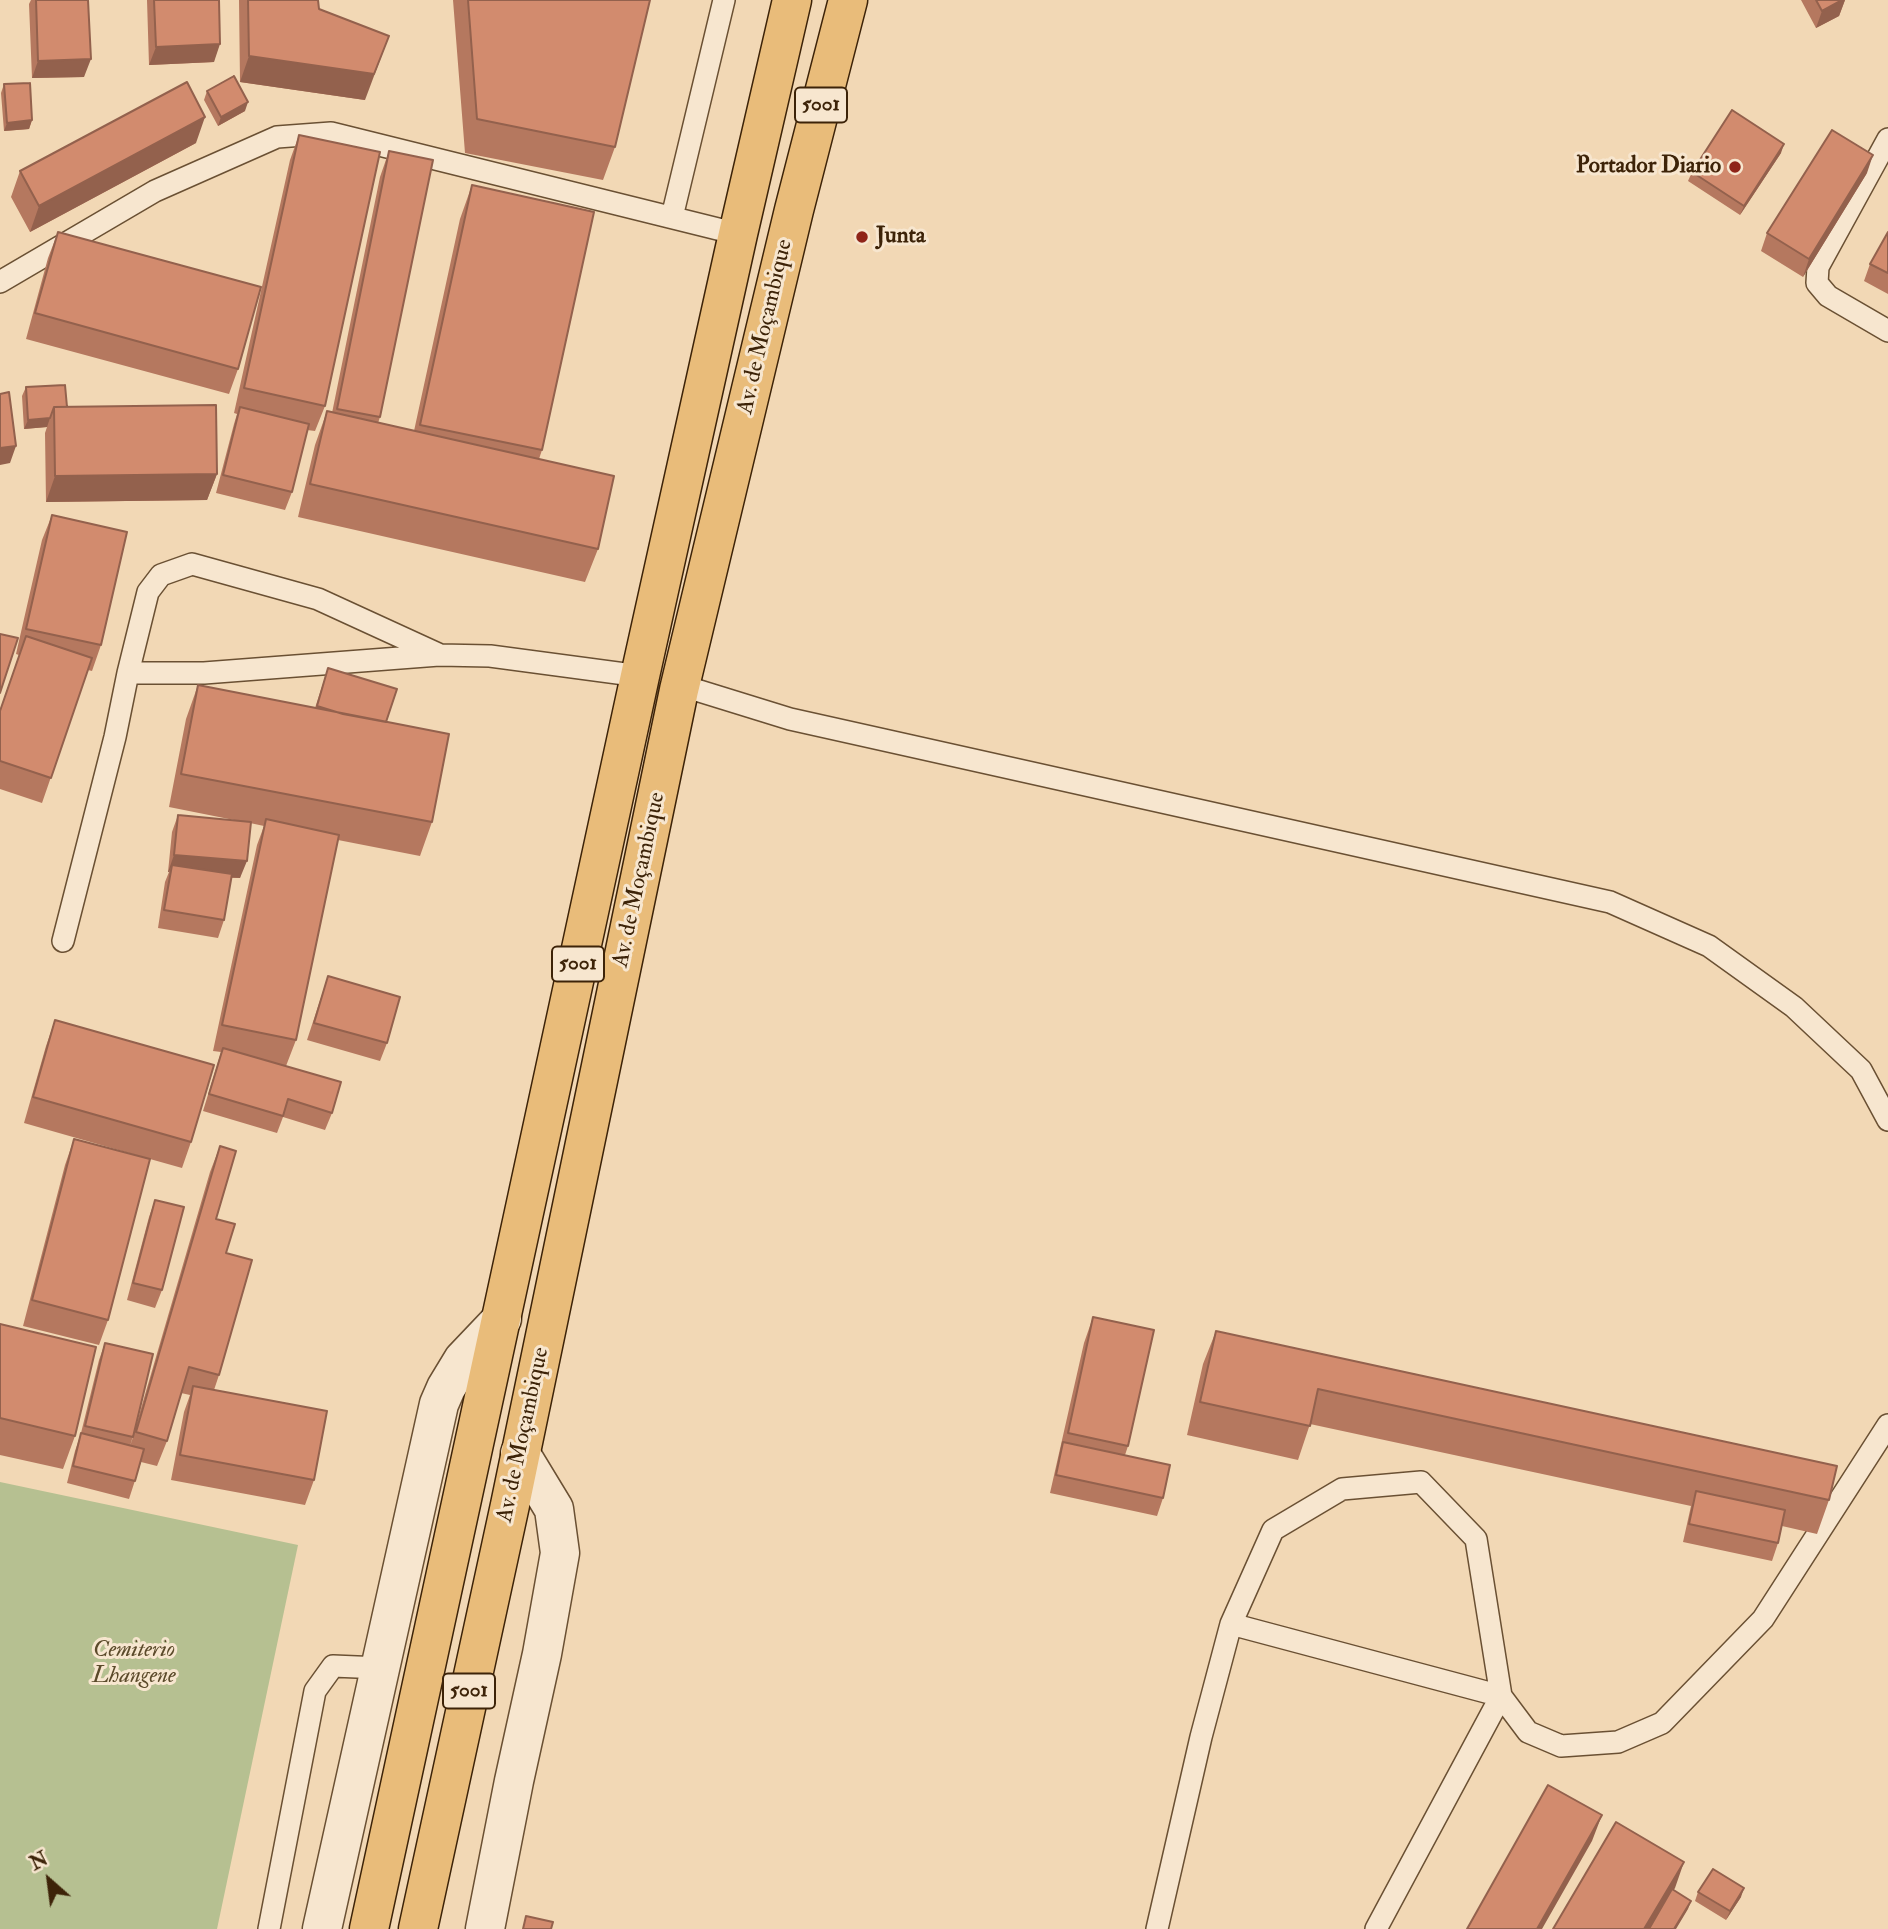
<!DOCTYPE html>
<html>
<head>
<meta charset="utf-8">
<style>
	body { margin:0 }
	#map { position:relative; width:1888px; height:1929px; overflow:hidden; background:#f2d8b5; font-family:"IM FELL Double Pica",serif }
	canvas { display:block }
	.north { position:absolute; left:14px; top:1845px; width:70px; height:70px; -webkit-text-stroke:5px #f7e6cf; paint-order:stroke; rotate:332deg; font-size:19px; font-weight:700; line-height:28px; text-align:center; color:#3d2308 }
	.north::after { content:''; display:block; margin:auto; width:24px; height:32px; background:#3d2308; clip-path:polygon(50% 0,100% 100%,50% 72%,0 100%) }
</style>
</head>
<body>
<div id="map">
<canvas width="1888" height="1929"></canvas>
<div class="north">N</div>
</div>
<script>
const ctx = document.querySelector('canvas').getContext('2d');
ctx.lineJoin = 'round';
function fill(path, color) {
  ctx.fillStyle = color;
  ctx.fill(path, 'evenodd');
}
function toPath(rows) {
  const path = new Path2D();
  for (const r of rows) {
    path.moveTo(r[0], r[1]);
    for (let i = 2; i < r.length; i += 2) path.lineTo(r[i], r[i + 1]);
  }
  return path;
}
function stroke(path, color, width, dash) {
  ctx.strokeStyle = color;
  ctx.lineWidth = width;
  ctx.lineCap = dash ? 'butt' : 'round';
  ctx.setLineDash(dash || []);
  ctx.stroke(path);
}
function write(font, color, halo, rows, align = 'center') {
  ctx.font = font + ' "IM FELL Double Pica",serif';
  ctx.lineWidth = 6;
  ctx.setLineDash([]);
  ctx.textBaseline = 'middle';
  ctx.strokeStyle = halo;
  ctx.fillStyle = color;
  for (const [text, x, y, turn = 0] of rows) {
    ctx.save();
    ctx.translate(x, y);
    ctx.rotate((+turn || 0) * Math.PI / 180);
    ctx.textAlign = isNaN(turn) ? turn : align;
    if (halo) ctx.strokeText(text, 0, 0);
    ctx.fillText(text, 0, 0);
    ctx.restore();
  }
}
fill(toPath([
	[0,1482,298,1545,217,1929,0,1929]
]), '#b6c091');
const service = toPath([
	[1888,139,1818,267,1817,283,1828,296,1888,331],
	[672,217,724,0],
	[0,282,155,191,277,137,331,133,738,234],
	[128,673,148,592,161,575,192,564,318,599,438,654],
	[680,685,790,719,1610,902,1709,946,1794,1007,1861,1070,1888,1120],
	[63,941,115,737,128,673,204,673,439,655,490,656,640,676],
	[1231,1624,1501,1696],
	[269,1929,315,1691,333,1666,381,1668],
	[1157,1929,1201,1737,1231,1624,1273,1530,1342,1489,1421,1482,1476,1539,1501,1696,1528,1732,1561,1746,1618,1742,1662,1723,1763,1619,1888,1425],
	[1376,1929,1501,1696]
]);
const minor = toPath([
	[322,1929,439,1404,446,1388,463,1360,502,1319],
	[485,1929,514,1781,542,1654,560,1553,554,1509,520,1453]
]);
const trunk = toPath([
	[369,1929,640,676,738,234,792,0],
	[418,1929,510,1505,679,690,794,210,848,0]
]);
stroke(service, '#6a5033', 24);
stroke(minor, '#6a5033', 41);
stroke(trunk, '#3d2308', 41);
stroke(service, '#f7e6cf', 21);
stroke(minor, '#f7e6cf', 38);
stroke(trunk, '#e9bc7a', 38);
fill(toPath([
	[31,0,88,0,84,77,32,78,29,4],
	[147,0,219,0,214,62,149,65],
	[239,0,318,0,319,9,365,100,240,82],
	[453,0,650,0,615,147,603,180,465,153],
	[1801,0,1845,0,1839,16,1816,28],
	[4,84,32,120,29,129,4,131,1,93],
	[207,91,245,111,218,126,204,100],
	[299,135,325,406,315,431,307,430,292,492,285,510,216,493,234,424,237,414,234,413,290,160],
	[196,143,30,232,11,197,20,171],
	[389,151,380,417,378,423,414,431,460,219,472,185,542,450,539,459,598,549,585,582,298,517,315,445,327,411,332,413,380,177],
	[1781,153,1740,215,1688,181,1692,172],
	[1867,173,1803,277,1761,251,1767,233],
	[58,232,238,369,229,394,26,339,48,258],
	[1888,232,1888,294,1864,281,1870,264],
	[26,387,67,407,217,474,207,500,46,502,45,433,47,427,24,429,22,396],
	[52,515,101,645,92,671,88,670,42,803,0,789,0,710,19,655,16,654,42,540],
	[328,668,386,722,432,822,420,856,338,840,296,1040,286,1066,280,1064,332,1113,325,1130,283,1117,277,1133,203,1111,221,1052,213,1051,257,845,264,826,250,823,240,878,231,878,224,920,218,938,158,928,165,882,169,872,168,872,172,832,178,815,239,821,169,807,186,719,198,685,315,708],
	[328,976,387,1043,380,1061,307,1040],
	[55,1020,191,1142,182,1168,150,1159,108,1320,99,1345,23,1326,65,1165,74,1139,143,1157,24,1123,46,1046],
	[220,1146,216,1219,226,1253,219,1375,214,1390,314,1480,305,1505,171,1480,184,1412,190,1395,181,1393,167,1441,157,1466,141,1462,129,1499,67,1483,75,1451,81,1433,99,1360,105,1343,133,1437,130,1446,210,1172],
	[155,1200,162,1290,155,1308,127,1300,149,1217],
	[1093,1317,1128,1446,1125,1455,1163,1498,1157,1516,1050,1493,1084,1343],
	[0,1324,75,1436,63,1469,0,1455],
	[1216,1331,1829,1500,1817,1534,1782,1526,1778,1543,1772,1561,1683,1542,1691,1506,1310,1424,1298,1460,1187,1435,1203,1364],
	[1698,1892,1741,1897,1726,1920,1695,1901]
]), '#b5785f');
fill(toPath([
	[1842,0,1845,0,1839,16,1816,28,1822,11],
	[389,36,365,100,240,82,249,56],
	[220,44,214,62,149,65,156,47],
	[91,59,84,77,32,78,38,61],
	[248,102,245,111,218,126,221,117],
	[205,117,196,143,30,232,39,206],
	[32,120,29,129,4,131,7,123],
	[1784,144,1781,153,1740,215,1744,206],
	[1873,155,1867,173,1803,277,1809,259],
	[50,418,47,427,24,429,28,420],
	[16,446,10,463,0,465,0,448],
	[217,474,207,500,46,502,55,476],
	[174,855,247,861,240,878,171,872,172,865,169,872,168,872],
	[1602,1815,1592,1841,1542,1929,1537,1929],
	[1684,1862,1675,1888,1650,1929,1644,1929],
	[1744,1888,1741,1897,1726,1920,1730,1911],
	[1691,1901,1688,1909,1676,1929,1674,1929]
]), '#93614d');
const building = toPath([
	[36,0,88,0,91,59,38,61,36,0],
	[154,0,219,0,220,44,156,47,154,0],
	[248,0,318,0,319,9,389,36,374,74,249,56,248,0],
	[468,0,650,0,615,147,477,119,468,0],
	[1816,0,1842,0,1822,11,1816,0],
	[234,76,248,102,221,117,207,91,234,76],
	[187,82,205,117,39,206,20,171,187,82],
	[30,83,32,120,7,123,4,84,30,83],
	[1732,110,1784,144,1744,206,1692,172,1732,110],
	[1832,130,1873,155,1809,259,1767,233,1832,130],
	[299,135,380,152,325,406,244,388,299,135],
	[389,151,433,160,380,417,337,409,389,151],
	[472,185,594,212,542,450,420,425,472,185],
	[58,232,261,287,238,369,35,313,58,232],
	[1888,232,1888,273,1870,264,1888,232],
	[65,385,67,407,54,407,50,418,28,420,26,387,65,385],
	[9,392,16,446,0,448,0,394,9,392],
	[216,405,217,474,55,476,54,407,216,405],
	[240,407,309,424,292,492,223,475,240,407],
	[327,411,614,476,598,549,310,484,327,411],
	[52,515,127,532,101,645,26,629,52,515],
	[0,634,18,638,0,693,0,634],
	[26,636,92,658,51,778,0,761,0,711,26,636],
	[328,668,397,689,386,722,343,714,317,706,328,668],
	[198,685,449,734,432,822,181,774,198,685],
	[178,815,251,822,247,861,174,855,178,815],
	[266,819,339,835,296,1040,222,1025,266,819],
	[172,865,232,874,224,920,164,910,172,865],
	[328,976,400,997,387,1043,314,1023,328,976],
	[55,1020,214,1065,191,1142,33,1097,55,1020],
	[223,1048,341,1082,332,1113,288,1099,283,1116,209,1094,223,1048],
	[74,1139,150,1159,108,1320,32,1300,74,1139],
	[220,1146,236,1151,216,1219,235,1224,226,1253,252,1260,219,1375,189,1367,167,1441,136,1432,220,1146],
	[155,1200,184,1207,162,1290,133,1283,155,1200],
	[1093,1317,1154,1330,1128,1446,1068,1433,1093,1317],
	[0,1324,96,1347,75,1436,0,1418,0,1324],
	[1216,1331,1837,1466,1829,1500,1318,1389,1310,1426,1200,1402,1216,1331],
	[105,1343,153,1354,133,1437,85,1426,105,1343],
	[193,1386,327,1411,314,1480,180,1455,193,1386],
	[81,1433,144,1449,135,1481,73,1466,81,1433],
	[1063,1442,1170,1465,1163,1498,1056,1475,1063,1442],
	[1696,1491,1785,1510,1778,1543,1689,1524,1696,1491],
	[1548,1785,1602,1815,1537,1929,1467,1929,1548,1785],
	[1616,1822,1684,1862,1644,1929,1553,1929,1616,1822],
	[1713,1869,1744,1888,1730,1911,1698,1892,1713,1869],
	[1672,1889,1691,1901,1674,1929,1649,1929,1672,1889],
	[526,1916,553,1922,551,1929,523,1929,526,1916]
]);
fill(building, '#d28b6e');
stroke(building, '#93614d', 2);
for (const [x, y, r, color] of [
	[1735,167,7,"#8f2418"],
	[862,237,7,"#8f2418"]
]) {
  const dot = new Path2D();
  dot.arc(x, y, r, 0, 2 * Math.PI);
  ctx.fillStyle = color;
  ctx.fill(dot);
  stroke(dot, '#f7e6cf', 2.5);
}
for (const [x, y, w] of [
	[821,105,52],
	[578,964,52],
	[469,1691,52]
]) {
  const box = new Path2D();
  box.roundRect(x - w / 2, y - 17.5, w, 35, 5);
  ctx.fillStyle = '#f7e6cf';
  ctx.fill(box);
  stroke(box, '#3d2308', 2);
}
write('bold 21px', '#3d2308', null, [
	["5001",821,105],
	["5001",578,964],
	["5001",469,1691]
]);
write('bold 23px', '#3d2308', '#f7e6cf', [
	["Portador Diario",1721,167],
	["Junta",876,237,"left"]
], 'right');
write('23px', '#3d2308', '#f7e6cf', [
	["Av. de Moçambique",766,327,-77],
	["Av. de Moçambique",640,880,-78],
	["Av. de Moçambique",524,1435,-78]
]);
write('italic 23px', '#5b4a2a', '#f7e6cf', [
	["Cemiterio",134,1651],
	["Lhangene",134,1677]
]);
</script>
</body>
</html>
